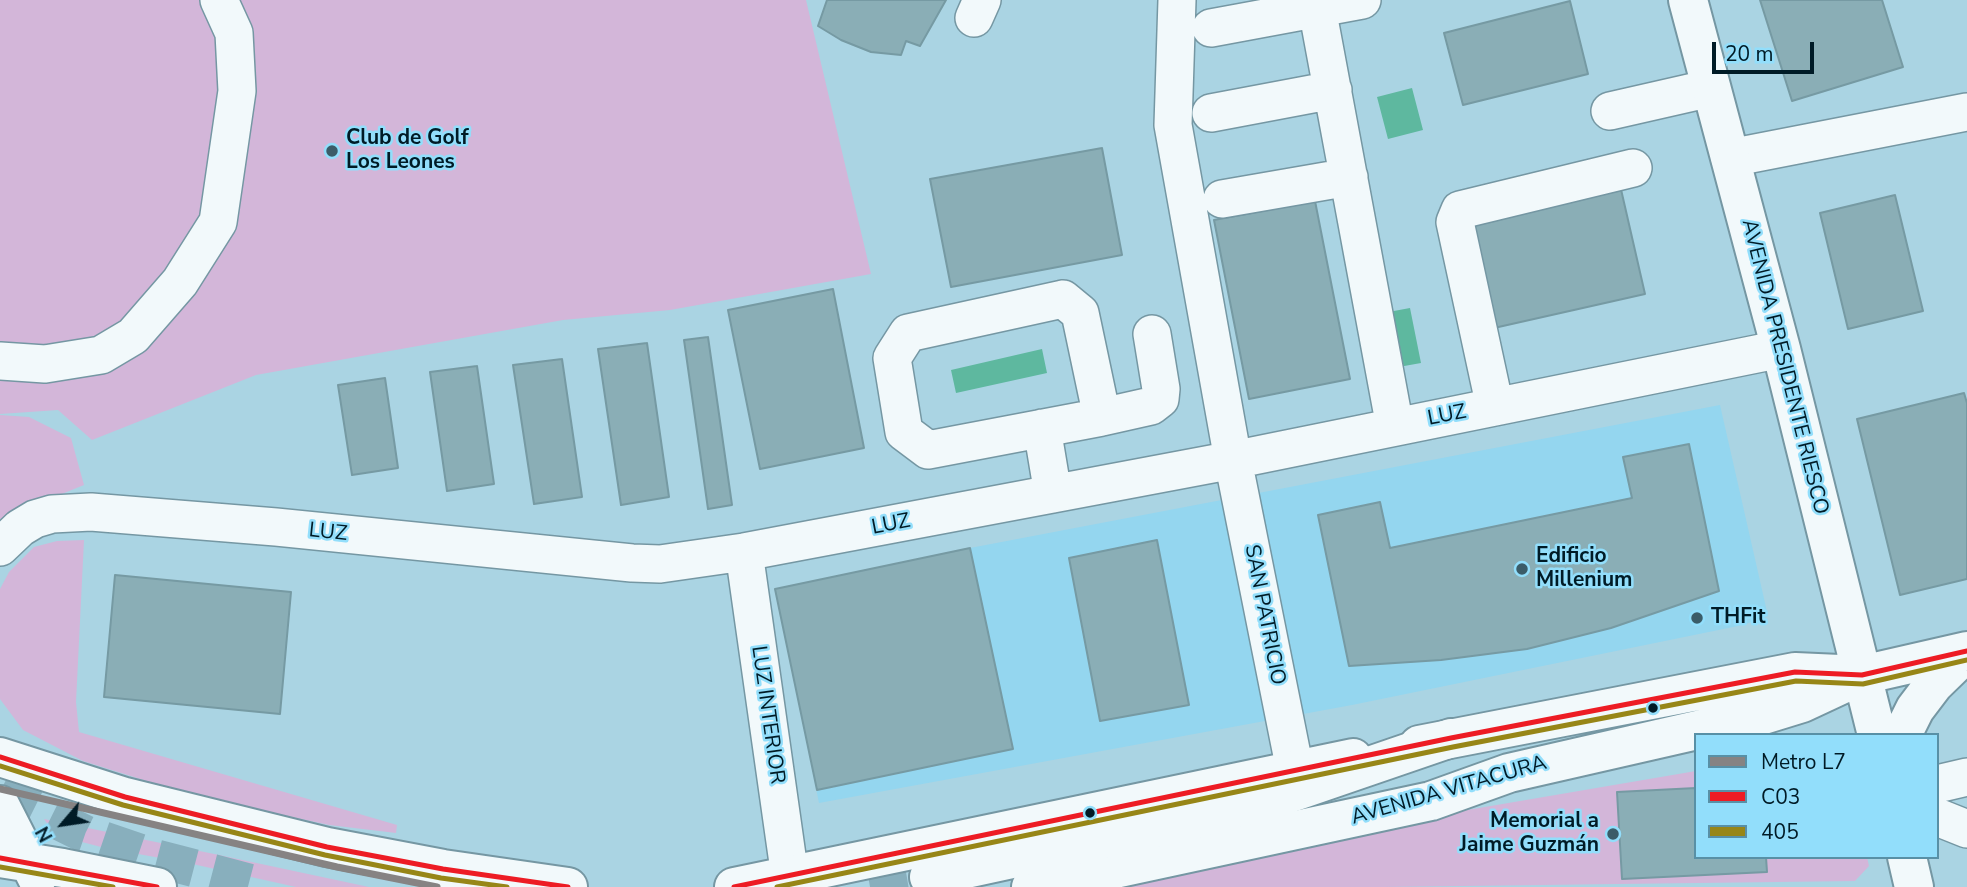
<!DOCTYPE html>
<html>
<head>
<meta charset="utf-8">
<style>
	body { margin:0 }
	#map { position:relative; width:1967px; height:887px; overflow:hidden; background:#aad4e3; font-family:"Nunito Sans",sans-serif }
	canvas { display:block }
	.legend { position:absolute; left:1694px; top:733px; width:245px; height:126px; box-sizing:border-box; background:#92defb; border:2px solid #5890a6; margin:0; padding:9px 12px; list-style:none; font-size:21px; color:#001b26 }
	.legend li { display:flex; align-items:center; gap:14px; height:35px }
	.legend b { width:35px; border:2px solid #5890a6 }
	.north { position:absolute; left:28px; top:789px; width:70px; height:70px; -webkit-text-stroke:5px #92defb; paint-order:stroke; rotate:241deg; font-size:19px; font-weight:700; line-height:28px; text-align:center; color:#001b26 }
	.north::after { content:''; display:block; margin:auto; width:24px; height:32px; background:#001b26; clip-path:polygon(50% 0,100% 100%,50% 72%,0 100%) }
	.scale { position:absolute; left:1712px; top:42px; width:102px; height:32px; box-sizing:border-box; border:4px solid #001b26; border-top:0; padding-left:9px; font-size:21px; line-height:24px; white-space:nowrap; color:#001b26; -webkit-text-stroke:5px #92defb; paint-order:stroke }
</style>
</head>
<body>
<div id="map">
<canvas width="1967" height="887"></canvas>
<ul class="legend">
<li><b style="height:9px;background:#868383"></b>Metro L7</li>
<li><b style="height:9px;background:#ed1c24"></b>C03</li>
<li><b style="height:9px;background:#978617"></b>405</li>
</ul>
<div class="north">N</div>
<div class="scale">20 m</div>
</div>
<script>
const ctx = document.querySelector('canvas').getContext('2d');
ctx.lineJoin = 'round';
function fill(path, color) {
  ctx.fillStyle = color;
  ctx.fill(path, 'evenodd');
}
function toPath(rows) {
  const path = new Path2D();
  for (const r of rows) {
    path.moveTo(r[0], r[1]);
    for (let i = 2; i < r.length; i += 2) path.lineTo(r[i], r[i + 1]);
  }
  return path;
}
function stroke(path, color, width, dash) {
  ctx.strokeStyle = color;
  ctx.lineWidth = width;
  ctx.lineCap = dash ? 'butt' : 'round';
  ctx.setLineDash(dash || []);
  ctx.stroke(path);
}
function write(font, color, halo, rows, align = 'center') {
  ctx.font = font + ' "Nunito Sans",sans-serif';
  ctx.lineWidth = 5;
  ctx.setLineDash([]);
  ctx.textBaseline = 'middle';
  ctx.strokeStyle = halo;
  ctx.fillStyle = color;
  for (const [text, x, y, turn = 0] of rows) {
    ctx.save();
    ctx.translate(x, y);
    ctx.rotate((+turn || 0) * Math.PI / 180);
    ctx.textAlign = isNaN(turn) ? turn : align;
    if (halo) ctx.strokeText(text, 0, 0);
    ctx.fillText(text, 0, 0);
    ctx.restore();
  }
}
fill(toPath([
	[1720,405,1768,616,1743,625,1352,705,819,803,775,589,970,548]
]), '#94d6ef');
fill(toPath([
	[0,0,806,0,871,274,670,310,563,320,256,375,92,440,58,410,0,414],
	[0,415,29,417,71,438,84,485,0,519],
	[84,540,76,702,79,732,397,825,396,833,329,825,191,795,83,761,23,730,0,699,0,589,9,572,34,547,57,541],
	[1696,771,1696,857,1867,857,1869,866,1855,881,1384,887,1101,887,1309,837],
	[44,819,219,855,369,887,296,887,188,863,105,848,55,835]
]), '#d3b6d9');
fill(toPath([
	[1412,88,1423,130,1388,139,1377,97],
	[1410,308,1421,363,1393,368,1383,313],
	[1042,349,1047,373,956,393,951,370]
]), '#5eb89f');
const building = toPath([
	[827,0,946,0,920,46,906,41,901,55,871,52,841,40,818,26,827,0],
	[1760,0,1882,0,1903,67,1792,101,1760,0],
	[1570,1,1588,74,1463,105,1444,33,1570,1],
	[1102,148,1122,255,951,287,930,179,1102,148],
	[1620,185,1645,294,1494,328,1469,218,1620,185],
	[1895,195,1923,311,1848,329,1820,213,1895,195],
	[1315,201,1350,379,1249,399,1214,220,1315,201],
	[833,289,864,448,760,469,728,310,833,289],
	[708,337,732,505,708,509,684,340,708,337],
	[647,343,669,497,621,505,598,349,647,343],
	[562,359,582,497,534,504,513,365,562,359],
	[477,366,494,484,447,491,430,372,477,366],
	[385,378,398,468,352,475,338,385,385,378],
	[1964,393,1967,403,1967,579,1900,595,1857,419,1964,393],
	[1689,444,1719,591,1611,628,1527,649,1441,660,1349,666,1318,515,1380,502,1390,548,1632,498,1623,457,1689,444],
	[1157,540,1189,705,1100,721,1069,558,1157,540],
	[970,548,1013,749,817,790,775,589,970,548],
	[115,575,291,592,280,714,104,697,115,575],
	[1696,788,1696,857,1766,857,1767,872,1622,879,1617,792,1696,788]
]);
fill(building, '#8aaeb6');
stroke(building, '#769aa3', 2);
stroke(toPath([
	[0,792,85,834,155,858,266,887],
	[870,887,929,877]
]), '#88afbd', 38, [38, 19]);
const minor = toPath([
	[1177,0,1173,125,1233,460,1295,770],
	[1317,8,1395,427],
	[974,18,982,0],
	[1211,28,1362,0],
	[1610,111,1711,88],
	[1211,113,1333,90],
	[1730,158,1967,112],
	[1222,199,1349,177],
	[1063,299,1080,313,1102,417,928,450,904,432,892,358,908,333,1063,299],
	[0,361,45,364,101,355,133,336,180,282,218,222,237,91,234,33,219,0],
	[1495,407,1455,222,1460,210,1633,168],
	[1102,417,1151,406,1160,399,1161,389,1152,334],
	[1042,428,1053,494],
	[0,547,20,528,35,519,52,514,91,512,276,527,632,563,660,564,744,552,1233,460,1781,349],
	[744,552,790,877],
	[1937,784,1967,777],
	[1937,817,1967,829]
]);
const major = toPath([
	[1688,0,1781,349,1877,735],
	[1902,735,1915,709,1934,684,1967,652],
	[1419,745,1795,672,1862,675],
	[0,757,125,797,327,847,443,869,568,887],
	[0,805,37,878],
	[1907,857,1914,887],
	[0,858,63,868,157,887],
	[734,887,1353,758],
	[1031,887,1431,801,1509,773,1763,715,1802,703,1862,675,1967,651]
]);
const highway = toPath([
	[929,877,1192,820,1279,797,1451,738]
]);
stroke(minor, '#7597a3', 40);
stroke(major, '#7597a3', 42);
stroke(highway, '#7597a3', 42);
stroke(minor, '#f2f9fb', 37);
stroke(major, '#f2f9fb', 38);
stroke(highway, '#f2f9fb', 38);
stroke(toPath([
	[0,757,125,797,327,847,443,869,568,887],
	[0,858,157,887],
	[734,887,1451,738,1795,672,1862,675,1967,651]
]), '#ed1c24', 5);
stroke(toPath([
	[0,766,123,805,325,855,441,878,507,887],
	[0,867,113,887],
	[777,887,1453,747,1796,681,1863,684,1967,660]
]), '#978617', 5);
stroke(toPath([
	[0,789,337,867,437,887]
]), '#868383', 7);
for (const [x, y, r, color] of [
	[332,151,7,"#3b5c68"],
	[1522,569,7,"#3b5c68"],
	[1697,618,7,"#3b5c68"],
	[1653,708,6,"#001b26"],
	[1090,813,6,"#001b26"],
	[1613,834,7,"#3b5c68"]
]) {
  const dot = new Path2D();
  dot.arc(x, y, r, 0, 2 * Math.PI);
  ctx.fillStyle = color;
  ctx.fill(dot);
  stroke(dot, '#92defb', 2.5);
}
write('bold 21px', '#001b26', '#92defb', [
	["Club de Golf",346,139],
	["Los Leones",346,163],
	["Edificio",1536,557],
	["Millenium",1536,581],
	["THFit",1711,618],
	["Memorial a",1599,822,"right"],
	["Jaime Guzmán",1599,846,"right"]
], 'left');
write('21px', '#001b26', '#92defb', [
	["AVENIDA PRESIDENTE RIESCO",1784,367,76],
	["LUZ",1447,416,-11],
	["LUZ",891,525,-11],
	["LUZ",328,533,6],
	["SAN PATRICIO",1264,615,79],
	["LUZ INTERIOR",767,715,82],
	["AVENIDA VITACURA",1449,791,-16]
]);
</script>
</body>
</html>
